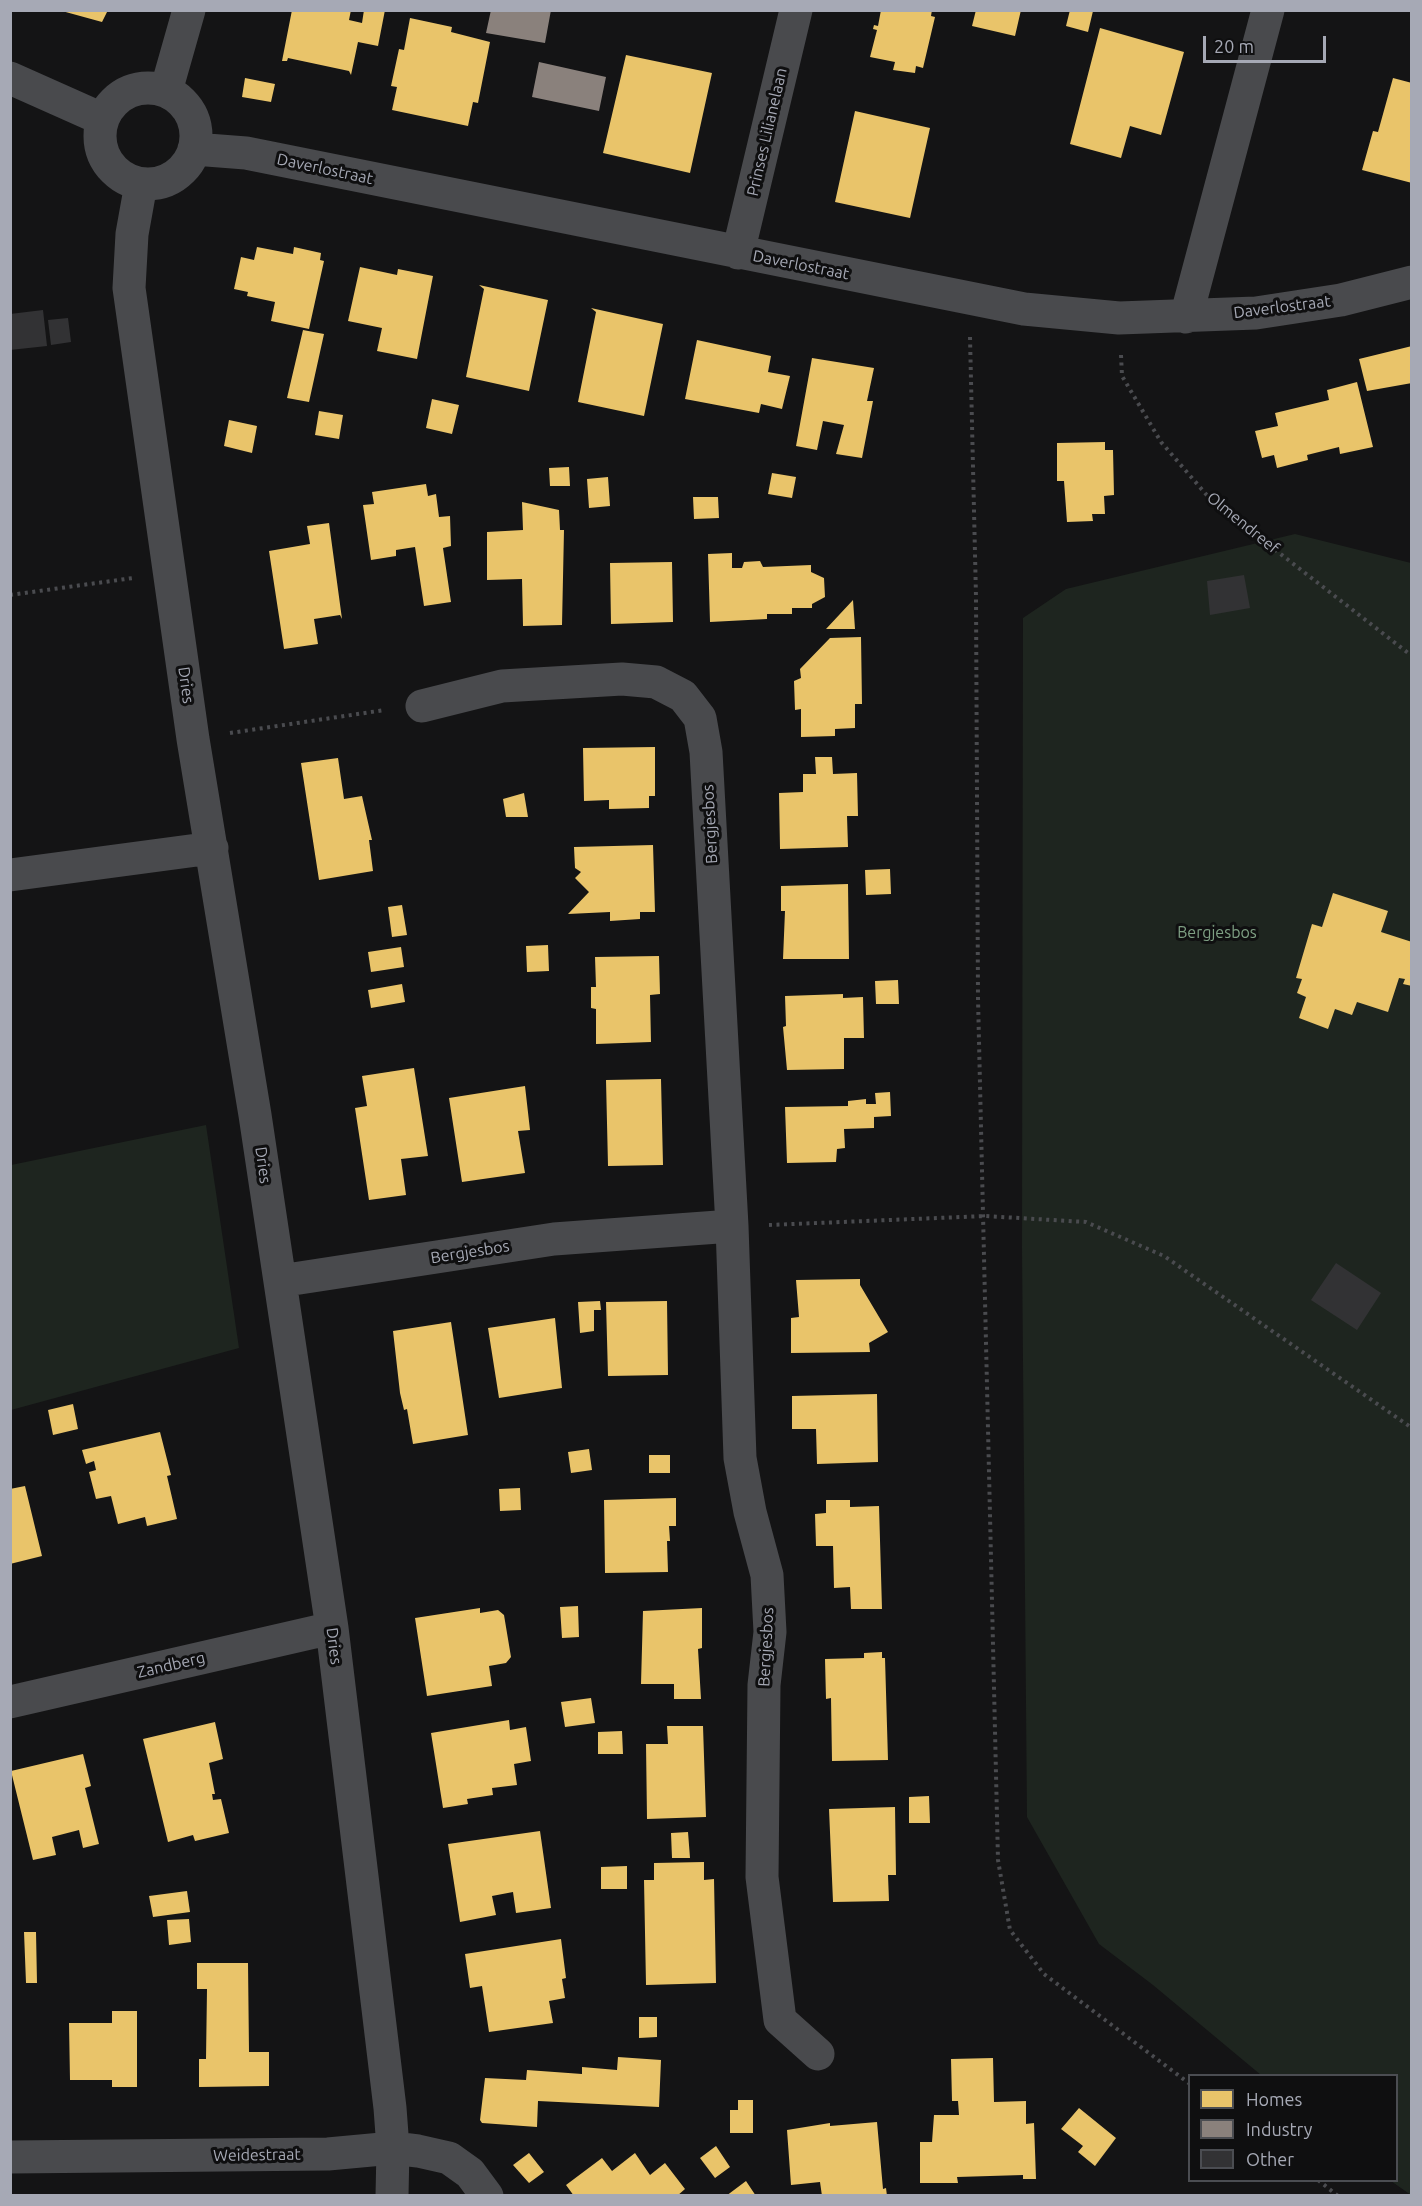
<!DOCTYPE html>
<html>
<head>
<meta charset="utf-8">
<style>
	body { margin:0 }
	#map { position:relative; width:1422px; height:2206px; overflow:hidden; background:#141415; font-family:Ubuntu,sans-serif }
	canvas { display:block }
	.frame { position:absolute; inset:0; border:12px solid #a6a9b5; pointer-events:none }
	.legend { position:absolute; left:1188px; top:2074px; width:210px; height:108px; box-sizing:border-box; background:#0f0f10; border:2px solid #4b4d52; margin:0; padding:8px 10px; list-style:none; font-size:18px; color:#a6a9b5 }
	.legend li { display:flex; align-items:center; gap:12px; height:30px }
	.legend b { width:30px; border:2px solid #4b4d52 }
	.scale { position:absolute; left:1203px; top:36px; width:123px; height:27px; box-sizing:border-box; border:3px solid #a6a9b5; border-top:0; padding-left:8px; font-size:18px; line-height:21px; white-space:nowrap; color:#a6a9b5; -webkit-text-stroke:4px #0f0f10; paint-order:stroke }
</style>
</head>
<body>
<div id="map">
<canvas width="1422" height="2206"></canvas>
<div class="frame"></div>
<ul class="legend">
<li><b style="height:16px;background:#e9c46a"></b>Homes</li>
<li><b style="height:16px;background:#8a817c"></b>Industry</li>
<li><b style="height:16px;background:#323234"></b>Other</li>
</ul>
<div class="scale">20 m</div>
</div>
<script>
const ctx = document.querySelector('canvas').getContext('2d');
ctx.lineJoin = 'round';
function fill(path, color) {
  ctx.fillStyle = color;
  ctx.fill(path, 'evenodd');
}
function toPath(rows) {
  const path = new Path2D();
  for (const r of rows) {
    if (r.length === 3) {
      path.moveTo(r[0] + r[2], r[1]);
      path.arc(r[0], r[1], r[2], 0, 2 * Math.PI);
      continue;
    }
    path.moveTo(r[0], r[1]);
    for (let i = 2; i < r.length; i += 2) path.lineTo(r[i], r[i + 1]);
  }
  return path;
}
function stroke(path, color, width, dash) {
  ctx.strokeStyle = color;
  ctx.lineWidth = width;
  ctx.lineCap = dash ? 'butt' : 'round';
  ctx.setLineDash(dash || []);
  ctx.stroke(path);
}
function write(font, color, halo, rows, align = 'center') {
  ctx.font = font + ' Ubuntu,sans-serif';
  ctx.lineWidth = 6;
  ctx.setLineDash([]);
  ctx.textBaseline = 'middle';
  ctx.strokeStyle = halo;
  ctx.fillStyle = color;
  for (const [text, x, y, turn = 0] of rows) {
    ctx.save();
    ctx.translate(x, y);
    ctx.rotate((+turn || 0) * Math.PI / 180);
    ctx.textAlign = isNaN(turn) ? turn : align;
    if (halo) ctx.strokeText(text, 0, 0);
    ctx.fillText(text, 0, 0);
    ctx.restore();
  }
}
fill(toPath([
	[1295,534,1411,563,1411,2195,1391,2181,1396,2180,1396,2076,1261,2075,1153,1985,1099,1944,1027,1817,1022,1248,1023,618,1066,589],
	[206,1125,239,1348,11,1410,11,1165]
]), '#1e251f');
fill(toPath([
	[108,10,102,22,62,11,62,10],
	[292,10,351,10,349,20,362,23,364,10,385,10,378,46,358,42,351,75,349,71,288,58,287,61,282,61],
	[881,10,932,10,931,16,935,17,923,68,916,66,915,73,893,70,895,62,870,57,877,30,873,29,874,25,878,26],
	[976,10,1021,10,1015,36,972,26],
	[1070,10,1093,11,1088,32,1066,26],
	[410,18,452,27,451,32,490,42,478,103,473,102,468,126,392,110,397,87,391,86,399,49,404,50],
	[1100,28,1184,52,1161,135,1130,126,1121,158,1070,144],
	[626,55,712,73,690,173,603,153],
	[245,78,275,84,271,102,242,97],
	[1393,78,1412,83,1412,183,1362,170,1373,131,1378,132],
	[855,111,930,128,910,218,835,202],
	[257,247,293,254,294,247,321,253,320,260,324,261,309,329,271,321,275,302,247,296,248,292,234,289,241,257,254,260],
	[360,267,397,275,398,269,433,276,417,359,377,351,382,328,348,321],
	[479,285,548,300,529,391,466,377,484,289],
	[591,308,663,324,644,416,578,402,596,312],
	[303,330,324,334,309,402,287,398],
	[697,340,771,356,768,372,790,376,782,409,761,404,759,413,685,399],
	[1412,346,1412,383,1367,391,1359,359],
	[812,358,874,368,867,401,873,401,862,458,836,454,844,425,823,421,817,450,796,446],
	[1357,382,1373,447,1340,454,1339,447,1307,455,1308,460,1277,468,1274,455,1262,458,1255,431,1278,426,1275,413,1329,400,1327,390],
	[432,399,459,405,452,434,426,428],
	[319,411,343,415,339,439,315,435],
	[229,420,257,426,252,453,224,446],
	[1105,442,1105,450,1113,450,1114,495,1104,496,1105,514,1092,514,1093,521,1067,522,1064,481,1057,481,1057,443],
	[569,467,570,486,550,486,549,468],
	[772,473,796,477,792,498,768,494],
	[608,477,610,506,589,508,587,479],
	[426,484,428,496,436,494,439,517,450,516,451,546,443,548,451,602,424,606,415,547,396,550,396,556,371,560,363,505,374,504,372,492],
	[693,497,718,497,719,518,694,519],
	[522,502,559,510,560,530,564,530,562,625,523,626,522,579,487,580,487,532,523,530],
	[329,523,342,619,340,615,314,619,318,644,284,649,269,551,310,544,307,526],
	[732,553,732,568,742,568,744,562,760,561,763,567,811,565,811,572,824,578,825,597,812,604,812,608,792,608,792,614,767,614,767,619,710,622,708,554],
	[672,562,673,622,611,624,610,563],
	[853,600,855,629,826,629],
	[861,637,862,704,855,704,855,728,835,729,835,736,801,737,801,709,795,710,794,681,801,678,800,669,830,638],
	[655,747,655,796,649,796,649,808,609,809,609,800,584,801,583,748],
	[815,757,832,757,833,774,857,773,858,816,847,816,848,847,780,849,779,793,803,792,803,774,816,774],
	[338,758,344,799,362,796,372,840,369,840,373,871,319,880,301,763],
	[524,793,528,817,506,817,503,799],
	[653,845,655,912,640,912,640,919,610,921,610,912,568,914,589,892,575,878,581,872,575,868,574,847],
	[890,869,891,894,866,895,865,870],
	[848,884,849,959,783,959,785,911,781,911,781,886],
	[1333,893,1388,911,1381,932,1412,942,1412,986,1403,984,1405,979,1399,978,1388,1012,1357,1002,1352,1015,1335,1009,1328,1029,1299,1018,1306,997,1297,993,1302,979,1296,978,1312,924,1322,927],
	[402,905,407,935,392,937,388,907],
	[548,945,549,971,527,972,526,946],
	[401,947,404,967,371,972,368,952],
	[659,956,660,994,650,995,651,1042,596,1044,596,1009,591,1008,591,987,596,987,595,957],
	[898,980,899,1004,876,1004,875,981],
	[402,984,405,1002,371,1008,368,990],
	[843,994,843,998,863,997,864,1038,844,1038,844,1069,787,1070,783,1027,786,1026,785,996],
	[414,1068,428,1156,401,1159,406,1195,369,1200,355,1108,367,1106,362,1076],
	[661,1079,663,1165,608,1166,606,1080],
	[525,1086,530,1130,518,1131,525,1173,462,1182,449,1098],
	[890,1092,891,1116,874,1117,874,1128,844,1129,845,1148,837,1149,836,1162,787,1163,785,1107,848,1106,848,1101,866,1099,866,1104,876,1104,875,1093],
	[860,1279,860,1285,888,1332,869,1343,870,1352,791,1353,791,1318,799,1317,796,1280],
	[600,1301,601,1310,594,1310,594,1331,580,1333,578,1302],
	[667,1301,668,1375,608,1376,606,1302],
	[555,1318,562,1388,499,1398,488,1328],
	[451,1322,468,1435,413,1444,407,1409,404,1410,400,1393,393,1331],
	[877,1394,878,1462,817,1464,816,1429,792,1429,792,1396],
	[73,1404,78,1429,53,1435,48,1410],
	[160,1432,171,1475,167,1476,177,1519,147,1526,145,1517,118,1524,111,1496,96,1499,89,1472,96,1470,94,1461,86,1464,82,1450],
	[589,1449,592,1470,571,1473,568,1452],
	[649,1455,670,1455,670,1473,649,1473],
	[25,1486,42,1556,10,1564,10,1489],
	[520,1488,521,1510,500,1511,499,1489],
	[676,1498,676,1526,669,1526,670,1541,667,1541,668,1572,605,1573,604,1500],
	[826,1500,850,1500,850,1507,879,1506,882,1609,851,1609,850,1587,834,1588,833,1546,816,1546,815,1514,826,1513],
	[578,1606,579,1637,562,1638,560,1607],
	[480,1608,480,1613,498,1610,504,1615,511,1657,506,1663,489,1666,492,1686,427,1696,415,1618],
	[702,1608,702,1648,698,1649,701,1699,674,1699,674,1684,641,1684,643,1611],
	[882,1652,882,1658,885,1658,888,1760,832,1761,831,1698,826,1699,825,1659,864,1658,864,1653],
	[591,1698,595,1723,565,1727,561,1702],
	[509,1720,510,1730,526,1727,531,1761,514,1764,517,1785,492,1788,493,1795,467,1799,468,1804,443,1808,431,1733],
	[215,1722,223,1759,209,1763,215,1794,212,1794,213,1800,221,1799,229,1833,195,1841,193,1835,168,1842,143,1739],
	[667,1726,703,1726,706,1817,647,1819,646,1744,668,1744],
	[622,1731,623,1754,598,1754,598,1732],
	[83,1754,91,1786,85,1788,99,1844,83,1848,79,1830,52,1837,56,1855,33,1860,11,1771],
	[929,1796,930,1823,909,1823,909,1797],
	[895,1807,896,1875,888,1875,889,1901,833,1902,829,1809],
	[540,1831,551,1908,516,1913,513,1892,492,1896,496,1915,460,1922,448,1844],
	[688,1832,690,1858,672,1858,671,1833],
	[704,1862,704,1880,714,1879,716,1983,646,1985,644,1880,654,1880,654,1863],
	[627,1866,627,1889,601,1889,601,1867],
	[187,1891,190,1912,153,1917,149,1896],
	[189,1919,191,1942,169,1945,167,1920],
	[24,1932,36,1932,37,1983,26,1983],
	[561,1939,566,1978,562,1979,565,1998,549,2001,553,2023,489,2032,482,1986,470,1988,465,1954],
	[197,1963,248,1963,249,2052,269,2052,269,2086,199,2087,199,2059,206,2059,207,1989,197,1989],
	[112,2011,137,2011,137,2087,112,2087,112,2080,70,2080,69,2023,112,2023],
	[639,2017,657,2017,657,2037,639,2038],
	[618,2057,661,2060,659,2107,538,2101,537,2127,482,2123,480,2120,485,2078,526,2080,527,2070,582,2074,582,2067,617,2070],
	[993,2058,994,2102,1026,2101,1026,2124,1034,2123,1036,2179,1023,2179,1023,2175,957,2177,958,2183,920,2183,920,2142,932,2142,934,2115,959,2115,958,2101,952,2101,951,2059],
	[738,2100,753,2100,753,2133,730,2133,730,2110,738,2110],
	[1079,2108,1116,2138,1095,2166,1078,2152,1083,2146,1061,2129],
	[877,2122,883,2189,886,2188,887,2196,822,2196,820,2182,791,2185,787,2130,830,2123,830,2126],
	[716,2146,730,2167,715,2178,700,2158],
	[529,2153,544,2172,529,2183,513,2165],
	[635,2153,650,2175,665,2163,685,2189,677,2196,574,2196,566,2185,602,2158,612,2171],
	[746,2181,756,2196,726,2196]
]), '#e9c46a');
fill(toPath([
	[491,10,551,10,545,43,486,33],
	[539,62,606,77,599,111,532,97]
]), '#8a817c');
fill(toPath([
	[43,310,47,346,10,350,10,314],
	[68,318,71,342,51,345,48,320],
	[1244,575,1250,608,1210,615,1207,581],
	[1336,1263,1381,1293,1357,1330,1311,1300]
]), '#323234');
stroke(toPath([
	[970,337,976,597,978,998,998,1860,1010,1930,1044,1974,1190,2084],
	[1121,355,1122,376,1161,442,1211,500,1412,656],
	[10,595,133,578],
	[230,733,385,710],
	[769,1225,985,1216,1086,1222,1164,1256,1412,1428],
	[1318,2180,1338,2196]
]), '#4a4b4f', 4, [3, 4.5]);
stroke(toPath([
	[10,78,102,119],
	[148,136,48],
	[166,91,189,10],
	[194,149,246,153,1024,309,1119,318,1256,313,1341,300,1412,282],
	[141,184,132,234,129,288,193,739,255,1115,332,1628,390,2108,393,2148,392,2196],
	[738,253,796,10],
	[1186,317,1268,10],
	[422,706,502,686,622,679,656,682,683,696,700,718,706,752,732,1226,740,1458,750,1512,767,1575,770,1632,764,1685,762,1877,780,2020,818,2054],
	[10,875,212,848],
	[280,1281,554,1239,732,1226],
	[10,1702,332,1628],
	[10,2157,328,2154,393,2148,418,2151,449,2158,470,2173,487,2196]
]), '#494a4d', 33);
write('16px', '#a6a9b5', '#0f0f10', [
	["Prinses Lilianelaan",767,132,-77],
	["Daverlostraat",325,169,12],
	["Daverlostraat",801,265,11],
	["Daverlostraat",1282,307,-7],
	["Olmendreef",1243,523,39],
	["Dries",186,685,82],
	["Bergjesbos",710,824,-93],
	["Dries",263,1165,82],
	["Bergjesbos",470,1252,-9],
	["Dries",334,1646,83],
	["Bergjesbos",766,1647,-87],
	["Zandberg",171,1665,-13],
	["Weidestraat",257,2155,-1]
]);
write('16px', '#7e9f83', '#0f0f10', [
	["Bergjesbos",1217,933]
]);
</script>
</body>
</html>
